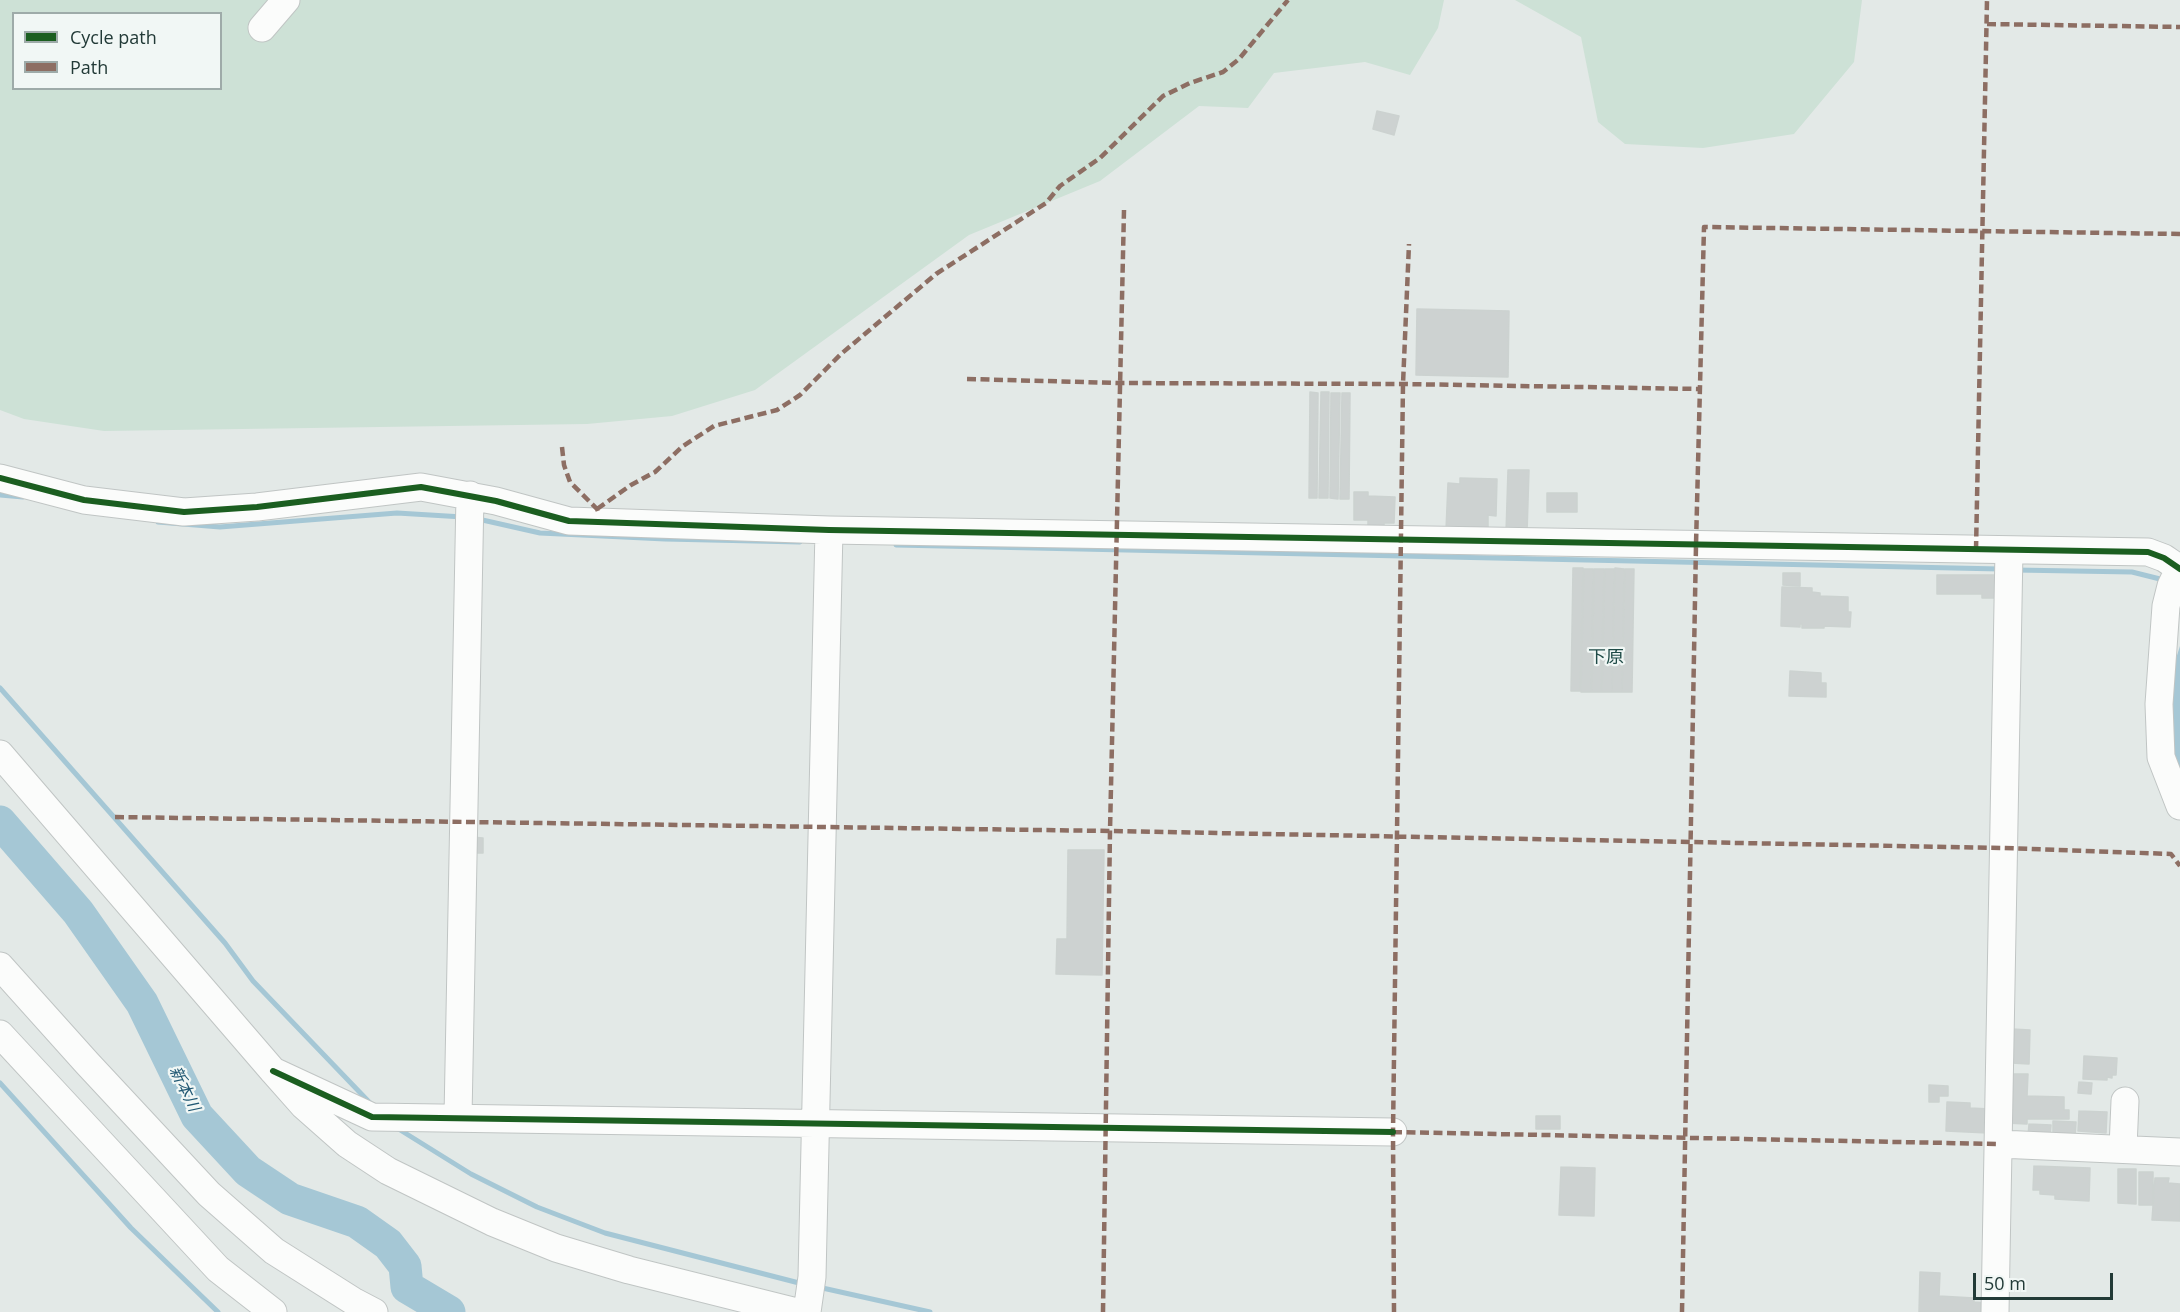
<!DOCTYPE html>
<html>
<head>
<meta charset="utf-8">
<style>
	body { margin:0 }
	#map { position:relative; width:2180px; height:1312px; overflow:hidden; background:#e3e9e7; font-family:"Open Sans",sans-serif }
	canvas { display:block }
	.legend { position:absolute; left:12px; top:12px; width:210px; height:78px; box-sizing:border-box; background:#f1f7f5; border:2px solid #9eaba9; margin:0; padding:8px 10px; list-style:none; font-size:18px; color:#223a37 }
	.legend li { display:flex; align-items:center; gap:12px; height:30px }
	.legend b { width:30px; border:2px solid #9eaba9 }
	.scale { position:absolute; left:1973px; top:1273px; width:140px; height:27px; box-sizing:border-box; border:3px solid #223a37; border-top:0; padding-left:8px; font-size:18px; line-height:21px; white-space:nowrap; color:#223a37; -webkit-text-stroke:4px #f1f7f5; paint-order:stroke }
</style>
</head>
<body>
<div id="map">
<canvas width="2180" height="1312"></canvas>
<ul class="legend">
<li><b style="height:8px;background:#1b5e20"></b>Cycle path</li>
<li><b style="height:8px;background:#8d6e63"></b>Path</li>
</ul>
<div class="scale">50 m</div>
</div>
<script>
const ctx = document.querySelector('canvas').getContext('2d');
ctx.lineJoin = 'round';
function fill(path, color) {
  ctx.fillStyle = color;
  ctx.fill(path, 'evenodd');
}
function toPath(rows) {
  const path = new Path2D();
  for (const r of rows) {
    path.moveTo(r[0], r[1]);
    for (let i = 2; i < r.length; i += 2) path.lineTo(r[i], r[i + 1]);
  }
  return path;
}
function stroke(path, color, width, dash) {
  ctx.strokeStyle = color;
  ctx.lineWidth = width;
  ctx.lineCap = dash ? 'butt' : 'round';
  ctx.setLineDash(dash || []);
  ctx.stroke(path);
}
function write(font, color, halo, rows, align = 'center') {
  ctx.font = font + ' "Open Sans","Noto Sans JP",sans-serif';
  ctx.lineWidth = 4.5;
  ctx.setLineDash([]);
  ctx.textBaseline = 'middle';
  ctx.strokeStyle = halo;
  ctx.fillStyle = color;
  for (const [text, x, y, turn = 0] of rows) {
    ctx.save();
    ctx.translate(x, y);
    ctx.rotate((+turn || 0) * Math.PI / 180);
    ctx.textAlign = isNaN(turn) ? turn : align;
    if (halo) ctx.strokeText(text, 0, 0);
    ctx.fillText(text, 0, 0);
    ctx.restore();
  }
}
fill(toPath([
	[0,0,1444,0,1438,28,1410,75,1365,62,1274,73,1248,108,1199,106,1100,181,969,235,755,390,672,416,587,424,104,431,24,419,0,410],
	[14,14,220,14,220,88,14,88],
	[1515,0,1862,0,1854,62,1794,134,1703,148,1625,144,1598,122,1581,37]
]), '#cde1d6');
fill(toPath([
	[2180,646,2180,783,2168,753,2171,674]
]), '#a5c7d5');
stroke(toPath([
	[0,495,23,497],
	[478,519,540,533,665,539,800,542],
	[158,522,220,527,397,513,463,517],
	[896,545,2000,569],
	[2015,570,2132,572,2164,580],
	[0,688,225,943,253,981,371,1104],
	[0,1083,131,1228,218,1312],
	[397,1128,471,1174,537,1207,605,1233,803,1284],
	[818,1287,930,1312]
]), '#a5c7d5', 5);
stroke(toPath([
	[0,822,78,912,142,1003,197,1116,248,1171,290,1199,357,1222,388,1244,405,1266,407,1287,449,1312]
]), '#a5c7d5', 33);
const building = toPath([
	[1377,111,1399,116,1394,135,1373,129,1377,111],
	[1417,309,1509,311,1508,377,1416,375,1417,309],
	[1310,392,1318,393,1317,498,1309,498,1310,392],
	[1321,392,1329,392,1328,498,1319,498,1321,392],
	[1331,393,1340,393,1338,499,1330,498,1331,393],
	[1342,393,1350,393,1349,499,1340,499,1342,393],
	[1508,470,1529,470,1527,533,1506,533,1508,470],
	[1460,478,1497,479,1496,516,1488,515,1488,531,1446,530,1448,483,1460,484,1460,478],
	[1354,492,1368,492,1368,496,1395,497,1394,523,1384,523,1384,529,1368,528,1368,520,1354,520,1354,492],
	[1547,493,1577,493,1577,512,1547,512,1547,493],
	[1573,568,1583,568,1580,691,1571,691,1573,568],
	[1615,568,1624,569,1622,692,1612,692,1615,568],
	[1584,569,1593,569,1591,692,1581,692,1584,569],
	[1594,569,1604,569,1601,692,1592,692,1594,569],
	[1605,569,1614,569,1612,692,1602,692,1605,569],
	[1625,569,1634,569,1632,692,1622,692,1625,569],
	[1783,573,1800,573,1800,586,1783,585,1783,573],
	[1937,575,1997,575,1997,598,1982,598,1982,594,1937,594,1937,575],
	[1782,587,1812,588,1812,592,1820,593,1820,596,1848,597,1848,612,1851,612,1850,627,1824,626,1824,628,1802,628,1802,624,1800,624,1800,627,1781,626,1782,587],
	[1790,671,1821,673,1821,683,1826,683,1826,697,1789,696,1790,671],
	[471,837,483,838,483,853,471,853,471,837],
	[1068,850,1104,850,1102,975,1056,974,1057,939,1067,939,1068,850],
	[2012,1029,2030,1030,2029,1064,2011,1063,2012,1029],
	[2084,1056,2117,1058,2116,1075,2112,1075,2112,1078,2107,1077,2107,1080,2083,1079,2084,1056],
	[2007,1074,2028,1074,2027,1096,2064,1097,2064,1110,2069,1110,2069,1119,2027,1119,2027,1124,2006,1123,2007,1074],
	[2079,1082,2092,1083,2091,1094,2078,1093,2079,1082],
	[1929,1085,1948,1086,1948,1096,1939,1096,1939,1102,1929,1102,1929,1085],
	[1947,1102,1970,1103,1970,1108,1990,1109,1988,1133,1946,1131,1947,1102],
	[2079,1111,2107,1112,2106,1133,2078,1131,2079,1111],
	[1536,1116,1560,1116,1560,1129,1536,1129,1536,1116],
	[2053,1121,2076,1122,2075,1138,2053,1137,2053,1121],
	[2029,1124,2051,1125,2050,1137,2028,1136,2029,1124],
	[2034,1166,2090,1168,2089,1201,2055,1199,2055,1195,2040,1194,2040,1190,2033,1190,2034,1166],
	[1561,1167,1595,1168,1594,1216,1559,1215,1561,1167],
	[2118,1169,2136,1169,2136,1204,2118,1203,2118,1169],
	[2139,1172,2153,1172,2153,1205,2139,1205,2139,1172],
	[2155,1178,2169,1178,2168,1183,2180,1184,2180,1221,2152,1220,2155,1178],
	[1920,1272,1940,1273,1939,1296,1974,1298,1974,1302,1987,1303,1987,1312,1919,1312,1920,1272]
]);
fill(building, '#cdd2d1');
stroke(building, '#ccd2d0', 1.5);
const minor = toPath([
	[262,28,286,0],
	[0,478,84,500,184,512,257,507,421,487,496,501,569,521,829,530,2148,552,2164,558,2180,569],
	[2179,569,2171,586,2166,606,2159,704,2161,757,2180,806],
	[0,754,273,1071,304,1106,347,1144,388,1171,492,1222,556,1248,629,1270,797,1312],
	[0,966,87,1063,209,1194,274,1251,353,1301,374,1312],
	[0,1034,218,1269,273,1312],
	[273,1071,372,1117,1393,1132],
	[458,1117,470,495],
	[1999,1144,2180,1152],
	[2123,1148,2125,1101],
	[807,1312,812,1277,829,530],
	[1995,1312,2009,550]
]);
stroke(minor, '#c0c5c4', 29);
stroke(minor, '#fbfcfb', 27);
stroke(toPath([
	[1987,24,2180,27],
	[967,379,1120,383,1403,384,1699,389],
	[562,447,564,465,570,482,597,509,599,514],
	[597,509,631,485,655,472,683,446,714,426,777,410,800,395,841,354,936,274,1046,203,1060,186,1100,158,1163,96,1190,83,1223,72,1239,59,1288,0],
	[1976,550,1987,0],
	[115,817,1110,831,2004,848,2171,854,2180,866],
	[1393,1132,1999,1144],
	[1103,1312,1110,831,1124,210],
	[1394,1312,1393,1132,1403,384,1409,244],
	[1682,1312,1696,545,1704,227,2180,234]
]), '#8d6e63', 4.5, [9, 4.5]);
stroke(toPath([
	[0,478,84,500,184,512,257,507,421,487,496,501,569,521,829,530,2148,552,2164,558,2180,569],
	[273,1071,372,1117,1393,1132]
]), '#1b5e20', 6);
write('italic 16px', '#205873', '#f1f7f5', [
	["新本川",184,1089,64]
]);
write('18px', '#1f4b47', '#f1f7f5', [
	["下原",1606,658]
]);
</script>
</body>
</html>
